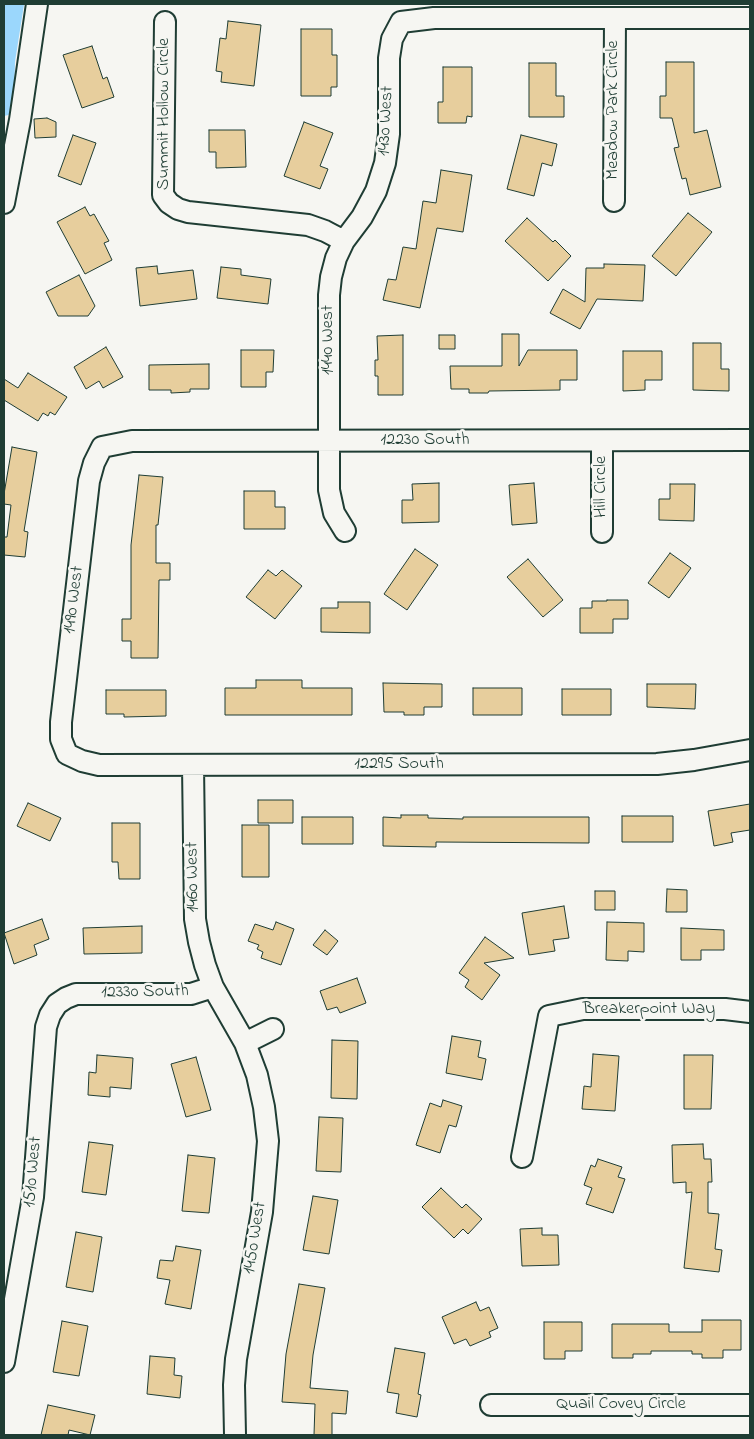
<!DOCTYPE html>
<html>
<head>
<meta charset="utf-8">
<style>
	body { margin:0 }
	#map { position:relative; width:754px; height:1439px; overflow:hidden; background:#f6f6f2; font-family:"Indie Flower",sans-serif }
	canvas { display:block }
	.frame { position:absolute; inset:0; border:5px solid #1f3d34; pointer-events:none }
</style>
</head>
<body>
<div id="map">
<canvas width="754" height="1439"></canvas>
<div class="frame"></div>
</div>
<script>
const ctx = document.querySelector('canvas').getContext('2d');
ctx.lineJoin = 'round';
function toPath(rows) {
  const path = new Path2D();
  for (const r of rows) {
    path.moveTo(r[0], r[1]);
    for (let i = 2; i < r.length; i += 2) path.lineTo(r[i], r[i + 1]);
  }
  return path;
}
function stroke(path, color, width, dash) {
  ctx.strokeStyle = color;
  ctx.lineWidth = width;
  ctx.lineCap = dash ? 'butt' : 'round';
  ctx.setLineDash(dash || []);
  ctx.stroke(path);
}
function fill(path, color) {
  ctx.fillStyle = color;
  ctx.fill(path, 'evenodd');
}
function write(font, color, halo, rows, align = 'center') {
  ctx.font = font + ' "Indie Flower",sans-serif';
  ctx.lineWidth = 5;
  ctx.setLineDash([]);
  ctx.textBaseline = 'middle';
  ctx.strokeStyle = halo;
  ctx.fillStyle = color;
  for (const [text, x, y, turn = 0] of rows) {
    ctx.save();
    ctx.translate(x, y);
    ctx.rotate((+turn || 0) * Math.PI / 180);
    ctx.textAlign = isNaN(turn) ? turn : align;
    if (halo) ctx.strokeText(text, 0, 0);
    ctx.fillText(text, 0, 0);
    ctx.restore();
  }
}
stroke(toPath([
	[4,106,5,61,14,4]
]), '#9bd7fc', 20);
const building = toPath([
	[228,21,261,25,254,86,221,82,222,72,216,71,220,38,226,39,228,21],
	[301,29,332,29,332,55,337,55,337,87,331,87,331,96,301,96,301,29],
	[92,46,103,79,107,77,114,97,82,108,63,55,92,46],
	[666,62,694,62,694,133,707,130,721,187,690,195,686,178,682,179,674,148,679,147,672,118,660,118,660,96,666,96,666,62],
	[529,63,556,63,556,96,564,96,564,117,529,117,529,63],
	[443,67,472,67,472,117,467,116,466,123,438,123,438,102,443,102,443,67],
	[47,118,56,122,56,137,35,138,34,119,47,118],
	[304,122,333,133,320,166,328,169,320,189,284,176,304,122],
	[209,130,245,130,246,167,216,168,216,152,209,152,209,130],
	[73,135,96,143,81,185,58,176,73,135],
	[521,135,557,144,552,166,542,163,534,196,507,189,521,135],
	[441,170,472,175,463,232,437,228,420,308,383,300,388,279,396,280,403,247,416,249,423,201,436,203,441,170],
	[85,207,90,216,94,214,109,241,104,243,112,260,85,274,57,222,85,207],
	[688,213,712,232,676,276,652,256,688,213],
	[527,218,553,242,555,240,571,256,548,281,505,241,527,218],
	[604,264,645,265,643,301,597,299,580,329,550,313,563,289,585,302,586,268,604,268,604,264],
	[157,266,158,274,193,270,197,299,140,306,136,268,157,266],
	[221,267,241,269,241,275,271,279,268,304,217,298,221,267],
	[79,275,95,306,88,316,58,316,46,292,79,275],
	[502,334,519,334,519,366,528,350,577,350,577,380,560,380,560,390,489,391,488,393,469,393,469,389,451,389,450,366,502,366,502,334],
	[403,335,403,395,378,395,378,376,375,376,375,360,378,360,377,336,403,335],
	[439,335,455,335,455,349,439,349,439,335],
	[693,343,721,343,721,369,729,369,729,391,693,390,693,343],
	[106,347,123,377,103,388,99,381,86,389,74,367,106,347],
	[241,350,274,350,273,372,266,372,266,387,241,387,241,350],
	[623,351,662,351,662,380,645,380,645,390,623,391,623,351],
	[209,364,209,389,190,389,190,392,171,393,171,390,149,390,149,365,209,364],
	[28,373,67,397,55,415,50,412,48,416,43,413,38,421,4,400,4,379,18,388,28,373],
	[12,447,37,452,24,531,28,532,25,557,4,555,4,537,7,537,11,505,4,504,4,494,12,447],
	[139,475,163,477,158,525,156,525,156,563,170,563,170,580,159,580,158,658,131,658,131,641,122,641,122,619,131,619,131,545,139,475],
	[439,483,439,522,402,523,402,500,413,500,412,484,439,483],
	[534,483,537,523,512,525,509,485,534,483],
	[670,484,695,484,694,521,659,520,659,499,670,499,670,484],
	[244,491,275,491,275,507,285,507,285,529,244,529,244,491],
	[415,549,438,565,407,610,384,594,415,549],
	[670,553,691,568,669,598,648,583,670,553],
	[528,559,563,600,543,617,507,577,528,559],
	[268,570,276,576,282,570,302,586,275,619,246,597,268,570],
	[607,600,628,600,628,619,613,619,613,633,580,633,580,608,592,608,592,601,607,601,607,600],
	[338,602,370,602,370,633,321,632,321,608,338,608,338,602],
	[256,680,302,680,302,688,352,688,352,715,225,715,225,688,256,688,256,680],
	[383,683,442,684,442,707,424,707,424,715,404,715,404,712,384,712,383,683],
	[647,684,696,684,695,709,647,707,647,684],
	[473,688,522,688,522,715,473,715,473,688],
	[562,689,611,689,611,715,562,715,562,689],
	[106,690,166,690,166,716,124,717,124,714,106,714,106,690],
	[258,800,293,800,293,823,258,823,258,800],
	[28,803,61,818,50,841,17,826,28,803],
	[750,804,750,830,731,833,733,842,714,846,708,811,750,804],
	[401,815,428,815,428,818,463,819,463,817,589,817,589,843,436,842,436,847,383,846,383,817,401,818,401,815],
	[622,816,673,816,673,842,622,842,622,816],
	[302,817,353,817,353,844,302,844,302,817],
	[112,823,140,823,140,879,119,879,118,862,112,862,112,823],
	[242,825,269,825,269,877,242,877,242,825],
	[667,889,687,890,687,912,666,912,667,889],
	[595,891,615,891,615,910,595,910,595,891],
	[564,906,569,938,553,940,555,951,529,955,522,913,564,906],
	[42,919,49,939,34,945,37,955,14,964,4,933,42,919],
	[276,922,294,929,281,965,261,958,263,952,257,949,259,945,248,941,255,924,273,930,276,922],
	[607,922,644,923,644,952,628,951,628,961,606,960,607,922],
	[142,926,142,953,84,954,83,928,142,926],
	[681,928,724,930,724,950,701,950,701,960,681,960,681,928],
	[325,930,338,941,327,955,313,945,325,930],
	[485,937,514,958,484,963,500,975,482,1000,465,987,469,980,459,973,485,937],
	[357,978,366,1003,340,1013,337,1007,327,1010,320,991,357,978],
	[452,1036,481,1041,478,1057,486,1059,482,1080,446,1073,452,1036],
	[332,1040,358,1041,357,1099,331,1098,332,1040],
	[593,1054,619,1056,615,1111,582,1109,584,1086,591,1087,593,1054],
	[97,1055,133,1058,131,1089,110,1087,110,1097,88,1095,89,1072,96,1073,97,1055],
	[684,1055,713,1055,711,1109,684,1109,684,1055],
	[196,1057,211,1110,186,1117,171,1064,196,1057],
	[443,1100,462,1106,456,1127,449,1125,440,1153,416,1145,430,1103,441,1107,443,1100],
	[319,1117,343,1118,341,1172,316,1171,319,1117],
	[89,1142,113,1145,106,1195,82,1192,89,1142],
	[703,1144,704,1159,711,1159,712,1182,708,1182,708,1213,719,1214,715,1249,722,1250,719,1272,684,1268,692,1192,686,1193,686,1182,673,1183,672,1145,703,1144],
	[188,1155,215,1158,209,1213,182,1211,188,1155],
	[598,1159,622,1167,618,1177,625,1179,613,1213,586,1204,592,1188,584,1185,591,1165,595,1167,598,1159],
	[441,1188,462,1208,466,1204,482,1219,468,1234,463,1229,454,1238,422,1207,441,1188],
	[313,1196,338,1200,329,1254,303,1250,313,1196],
	[542,1228,542,1235,558,1235,559,1265,522,1266,520,1229,542,1228],
	[76,1232,102,1237,93,1292,66,1287,76,1232],
	[176,1246,201,1250,191,1309,165,1304,170,1280,157,1278,160,1260,173,1261,176,1246],
	[299,1284,325,1288,313,1355,310,1388,348,1391,346,1414,332,1413,332,1435,314,1435,315,1404,282,1402,286,1354,299,1284],
	[476,1302,480,1311,489,1307,498,1328,489,1332,491,1337,470,1346,466,1339,454,1344,442,1317,476,1302],
	[702,1320,741,1320,741,1350,723,1350,723,1358,702,1358,702,1354,692,1354,692,1351,651,1351,651,1354,633,1354,633,1358,612,1358,612,1324,669,1324,669,1332,702,1332,702,1320],
	[62,1321,88,1326,79,1376,53,1372,62,1321],
	[544,1322,582,1322,582,1351,565,1351,565,1359,544,1359,544,1322],
	[395,1348,425,1353,418,1394,421,1395,417,1417,396,1413,399,1394,387,1392,395,1348],
	[150,1356,175,1358,174,1375,182,1376,180,1398,147,1394,150,1356],
	[48,1405,95,1415,90,1435,69,1430,68,1435,41,1435,48,1405]
]);
fill(building, '#e7ce9d');
stroke(building, '#1f3d34', 1);
const minor = toPath([
	[165,22,163,195,169,203,178,209,188,212,308,225,325,231,344,241],
	[614,201,615,18],
	[4,203,20,120,37,4],
	[750,440,132,441,102,447,94,463,89,481,61,722,61,739,67,754,82,761,99,765,657,764,694,760,750,750],
	[602,441,602,532],
	[345,531,334,513,329,490,329,295,331,277,336,258,344,241,362,217,376,191,385,163,389,134,389,58,392,39,401,22,434,18,750,18],
	[193,765,195,919,199,942,205,965,213,987,245,1043,257,1075,264,1107,268,1141,262,1212,236,1359,234,1385,235,1435],
	[245,1043,273,1029],
	[522,1157,549,1016,583,1009,725,1009,750,1012],
	[4,1362,33,1197,46,1027,50,1015,57,1004,66,998,76,994,191,994,213,987],
	[491,1405,750,1405]
]);
stroke(minor, '#1f3d34', 24);
stroke(minor, '#f6f6f2', 20);
write('18px', '#1f3d34', '#f6f6f2', [
	["Meadow Park Circle",614,110,-90],
	["Summit Hollow Circle",165,114,-90],
	["1430 West",387,121,-87],
	["1440 West",329,340,-90],
	["12230 South",425,441],
	["Hill Circle",602,487,-90],
	["1490 West",75,600,-83],
	["12295 South",399,765],
	["1460 West",194,877,-91],
	["12330 South",145,993,-1],
	["Breakerpoint Way",649,1010],
	["1510 West",34,1172,-85],
	["1450 West",256,1238,-81],
	["Quail Covey Circle",621,1405]
]);
</script>
</body>
</html>
